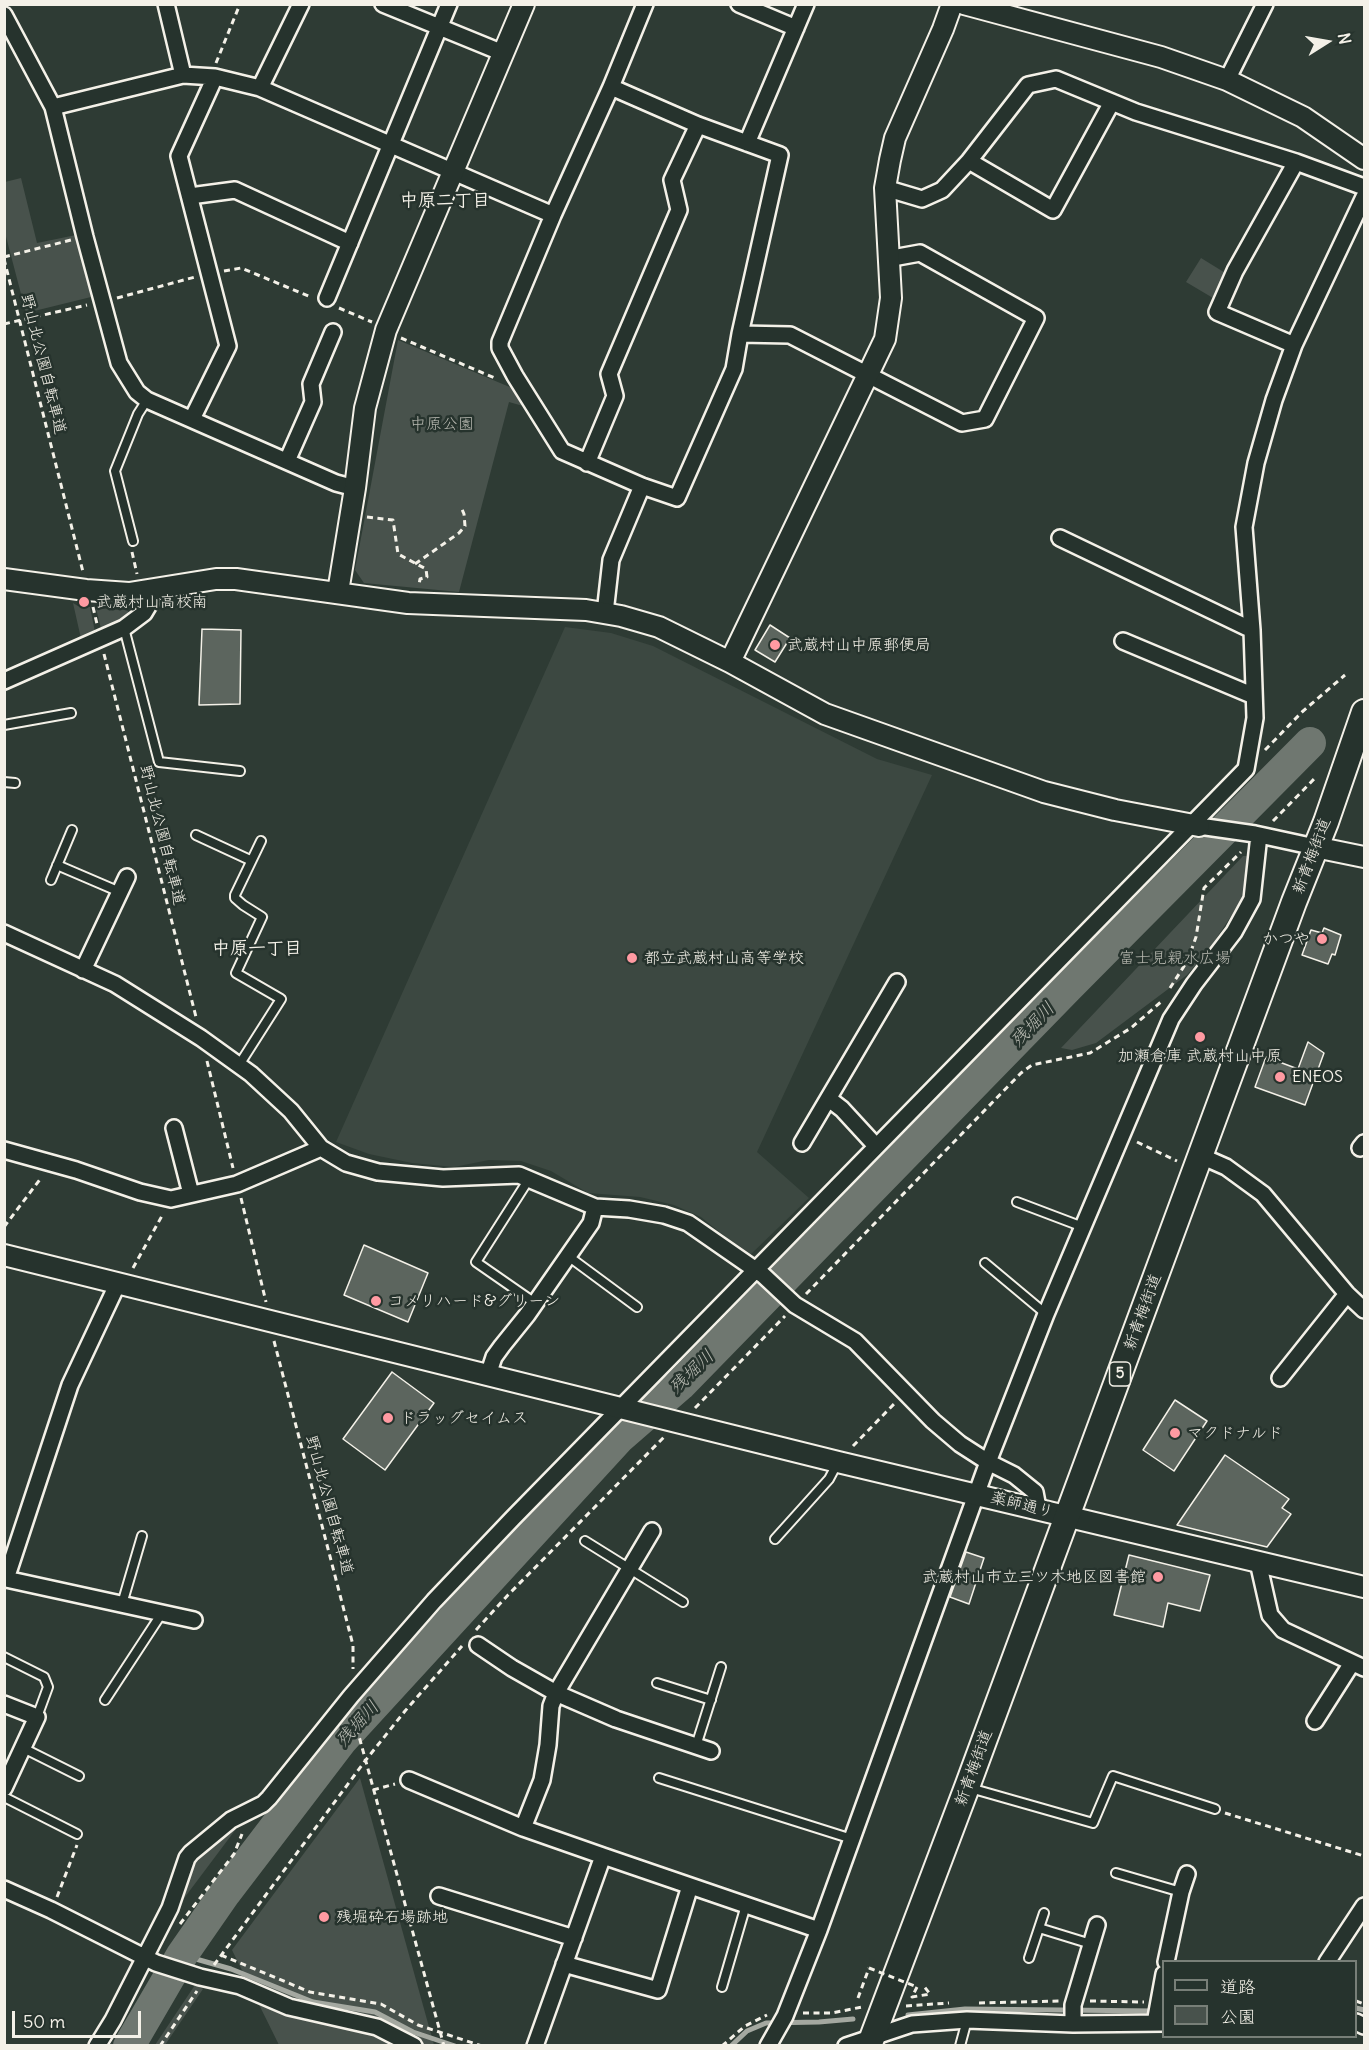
<!DOCTYPE html>
<html>
<head>
<meta charset="utf-8">
<style>
	body { margin:0 }
	#map { position:relative; width:1369px; height:2050px; overflow:hidden; background:#2e3b34; font-family:Delius,"Klee One",sans-serif }
	canvas { display:block }
	.frame { position:absolute; inset:0; border:6px solid #f4f1e8; pointer-events:none }
	.legend { position:absolute; left:1162px; top:1960px; width:195px; height:78px; box-sizing:border-box; background:#26332d; border:2px solid #787f78; margin:0; padding:8px 10px; list-style:none; font-size:18px; color:#f4f1e8 }
	.legend li { display:flex; align-items:center; gap:12px; height:30px }
	.legend b { width:30px; border:2px solid #787f78 }
	.north { position:absolute; left:1297px; top:12px; width:60px; height:60px; -webkit-text-stroke:4px #26332d; paint-order:stroke; rotate:79deg; font-size:16px; font-weight:700; line-height:24px; text-align:center; color:#f4f1e8 }
	.north::after { content:''; display:block; margin:auto; width:21px; height:27px; background:#f4f1e8; clip-path:polygon(50% 0,100% 100%,50% 72%,0 100%) }
	.scale { position:absolute; left:12px; top:2011px; width:129px; height:27px; box-sizing:border-box; border:3px solid #f4f1e8; border-top:0; padding-left:8px; font-size:18px; line-height:21px; white-space:nowrap; color:#f4f1e8; -webkit-text-stroke:4px #26332d; paint-order:stroke }
</style>
</head>
<body>
<div id="map">
<canvas width="1369" height="2050"></canvas>
<div class="frame"></div>
<ul class="legend">
<li><b style="height:8px;background:#26332d"></b>道路</li>
<li><b style="height:16px;background:#48524c"></b>公園</li>
</ul>
<div class="north">N</div>
<div class="scale">50 m</div>
</div>
<script>
const ctx = document.querySelector('canvas').getContext('2d');
ctx.lineJoin = 'round';
function fill(path, color) {
  ctx.fillStyle = color;
  ctx.fill(path, 'evenodd');
}
function toPath(rows) {
  const path = new Path2D();
  for (const r of rows) {
    path.moveTo(r[0], r[1]);
    for (let i = 2; i < r.length; i += 2) path.lineTo(r[i], r[i + 1]);
  }
  return path;
}
function stroke(path, color, width, dash) {
  ctx.strokeStyle = color;
  ctx.lineWidth = width;
  ctx.lineCap = dash ? 'butt' : 'round';
  ctx.setLineDash(dash || []);
  ctx.stroke(path);
}
function write(font, color, halo, rows, align = 'center') {
  ctx.font = font + ' Delius,"Klee One",sans-serif';
  ctx.lineWidth = 5;
  ctx.setLineDash([]);
  ctx.textBaseline = 'middle';
  ctx.strokeStyle = halo;
  ctx.fillStyle = color;
  for (const [text, x, y, turn = 0] of rows) {
    ctx.save();
    ctx.translate(x, y);
    ctx.rotate((+turn || 0) * Math.PI / 180);
    ctx.textAlign = isNaN(turn) ? turn : align;
    if (halo) ctx.strokeText(text, 0, 0);
    ctx.fillText(text, 0, 0);
    ctx.restore();
  }
}
fill(toPath([
	[565,627,611,633,653,646,877,759,932,775,757,1152,809,1198,749,1256,701,1217,674,1205,640,1197,588,1193,551,1171,521,1161,489,1160,454,1167,412,1163,369,1154,336,1142]
]), '#3c4841');
fill(toPath([
	[21,178,37,243,76,235,91,297,26,313,4,229,5,182],
	[1201,258,1227,274,1213,298,1186,282],
	[398,340,512,388,523,406,509,402,459,592,364,583,355,570],
	[73,603,78,606,90,607,96,637,82,643],
	[96,608,127,610,133,618,102,633],
	[1243,856,1248,856,1241,901,1210,948,1187,975,1096,1043,1072,1050,1061,1048],
	[360,1778,434,2045,279,2045,232,1950],
	[235,1826,236,1829,176,1909,190,1864,199,1854],
	[195,1985,203,1989,165,2045,155,2045]
]), '#48524c');
stroke(toPath([
	[182,1955,231,1969,313,2002,375,2012,413,2032,455,2046],
	[1356,2008,1364,2010],
	[908,2015,965,2009,1156,2011],
	[731,2046,747,2031,766,2023,819,2022,853,2019]
]), '#a4a8a0', 5);
stroke(toPath([
	[129,2046,182,1955,225,1893,341,1741,619,1438,680,1385,1067,988,1310,743]
]), '#6f7770', 32);
const building = toPath([
	[770,625,790,638,775,662,755,650,770,625],
	[202,629,241,630,240,704,199,705,202,629],
	[1324,928,1341,935,1335,955,1332,954,1328,964,1302,955,1311,930,1322,933,1324,928],
	[1308,1042,1324,1053,1305,1105,1255,1087,1266,1057,1298,1069,1308,1042],
	[364,1245,428,1273,408,1322,344,1295,364,1245],
	[392,1372,434,1403,385,1470,343,1439,392,1372],
	[1175,1400,1207,1421,1174,1471,1143,1450,1175,1400],
	[1225,1455,1289,1499,1282,1508,1291,1514,1267,1547,1177,1525,1225,1455],
	[966,1552,984,1558,969,1604,950,1597,966,1552],
	[1129,1555,1210,1575,1200,1611,1168,1603,1163,1627,1114,1615,1129,1555]
]);
fill(building, '#5c655e');
stroke(building, '#f4f1e8', 1.5);
const service = toPath([
	[133,541,115,471,138,414,147,400],
	[124,628,159,762,240,771],
	[4,725,71,713],
	[4,782,15,783],
	[196,835,250,860],
	[57,865,120,892],
	[51,880,72,830],
	[239,1065,281,999,236,973,262,917,243,905,235,898,235,895,261,841],
	[529,1179,476,1262,535,1303],
	[1017,1202,1083,1227],
	[568,1256,637,1307],
	[985,1263,1046,1314],
	[775,1539,829,1479,838,1462],
	[585,1541,683,1602],
	[122,1604,142,1536],
	[4,1657,44,1677,48,1687,37,1717],
	[657,1683,711,1700],
	[105,1700,162,1613],
	[696,1746,721,1667],
	[23,1748,79,1776],
	[659,1778,852,1839],
	[970,1788,1093,1823,1113,1776,1215,1809],
	[4,1797,77,1834],
	[1116,1873,1181,1892],
	[1039,1928,1091,1944],
	[1029,1958,1044,1913],
	[722,1987,746,1905],
	[960,2046,967,2020]
]);
const minor = toPath([
	[166,4,183,75],
	[383,4,503,53],
	[739,4,796,28],
	[4,15,53,107],
	[1227,80,1265,4],
	[611,87,698,125,780,155,740,334,734,369,677,498,642,486,562,451,515,376,500,348,500,342,553,215,611,87,645,4],
	[260,88,301,4],
	[747,143,806,4],
	[969,161,1053,210,1112,102],
	[885,188,922,199,942,190,969,161,1028,85,1056,79,1136,112,1296,162,1364,187],
	[190,196,235,190,350,243],
	[327,298,449,4],
	[740,334,790,335,962,423,985,419,1036,318,920,253,887,259],
	[1294,345,1217,312,1235,271,1296,162],
	[192,419,228,346,179,156,215,77],
	[287,461,313,402,311,384,333,332],
	[587,463,615,396,609,374,679,210,672,180,698,125],
	[355,488,336,483,147,400,137,392,119,363,85,237,53,107,183,75,215,77,260,88,553,215],
	[1060,538,1252,630],
	[605,613,611,560,642,486],
	[1123,641,1254,696],
	[4,681,124,628,144,613,150,603,152,591],
	[1199,826,1255,834,1315,847],
	[4,933,115,984,201,1038,251,1074,291,1111,321,1148,346,1163,378,1172,443,1178,519,1175,595,1207,629,1209,664,1215,688,1223,763,1275,795,1305,855,1341,933,1421,960,1444,988,1462,1014,1475,1035,1492,1038,1508],
	[83,970,127,877],
	[829,1099,842,1109,876,1146],
	[174,1128,191,1194],
	[802,1143,897,982],
	[1360,1148,1364,1143],
	[4,1150,76,1170,140,1192,171,1199,237,1184,321,1148],
	[1201,1156,1226,1167,1263,1194,1347,1294,1364,1310],
	[118,1283,70,1385,6,1579,194,1620],
	[488,1375,494,1357,502,1346,527,1315,591,1223,595,1207],
	[1280,1378,1347,1294],
	[1258,1562,1270,1615,1283,1630,1364,1668],
	[478,1645,512,1668,556,1693,616,1719,711,1751],
	[4,1704,37,1717,4,1788],
	[1315,1721,1352,1663],
	[409,1780,523,1828,603,1856],
	[523,1828,542,1780,548,1745,551,1706,556,1693,652,1531],
	[4,1889,51,1910,156,1963,200,1977,240,1986,289,2007,377,2027,414,2046],
	[439,1896,574,1938],
	[1166,1962,1181,1892,1187,1874],
	[1327,1962,1364,1906],
	[564,1964,658,1990,690,1886],
	[1356,2022,1364,2026],
	[1155,2023,1164,1974],
	[1073,2024,1073,2005,1097,1925],
	[97,2046,113,2020,170,1908,187,1858,191,1853,231,1820,263,1804,269,1798,351,1696,434,1601,513,1518,1246,769,1255,718,1252,630,1244,527,1256,463,1274,400,1294,345,1364,197],
	[535,2046,603,1856,819,1930],
	[768,2046,785,2016,819,1930,988,1462,1046,1314,1171,1019,1194,984,1234,932,1252,899,1259,835],
	[846,2046,912,2024,967,2020,1073,2024,1164,2023]
]);
const tertiary = toPath([
	[964,4,1161,57,1227,80,1303,117,1364,159],
	[4,579,86,590,129,593,216,579,236,579,408,603,586,610,621,616,659,627,730,662,825,714,1044,792,1115,810,1199,826],
	[338,592,355,488,365,408,386,330,524,4],
	[730,662,885,339,891,298,885,188,890,160,895,138,943,29,952,4],
	[1315,847,1364,857],
	[4,1255,838,1462,1364,1587]
]);
const primary = toPath([
	[869,2046,967,1787,1294,902,1326,822,1364,712]
]);
stroke(service, '#f4f1e8', 12);
stroke(minor, '#f4f1e8', 20);
stroke(tertiary, '#f4f1e8', 24);
stroke(primary, '#f4f1e8', 28);
stroke(toPath([
	[216,63,240,4],
	[4,257,71,240],
	[4,259,83,572],
	[224,271,241,268,311,297],
	[117,298,195,277],
	[339,308,372,322],
	[4,324,87,305],
	[401,338,497,379],
	[367,517,393,520,398,554,426,569,427,577,420,579,419,585],
	[132,552,137,574],
	[415,564,459,533,465,526,464,514,461,507],
	[93,607,97,624],
	[104,654,196,1017],
	[1265,750,1302,712,1345,675],
	[1273,821,1317,776],
	[1170,988,1188,960,1196,937,1204,888,1241,852],
	[207,1061,233,1168],
	[1137,1142,1177,1161],
	[241,1198,266,1302],
	[4,1227,41,1178],
	[133,1268,163,1214],
	[806,1294,1021,1073,1032,1065,1090,1053,1131,1028,1162,1001],
	[274,1341,353,1645,353,1669],
	[695,1408,785,1316],
	[853,1446,894,1404],
	[476,1630,508,1595,664,1437],
	[354,1718,444,2046],
	[373,1790,395,1784],
	[1225,1813,1364,1856],
	[57,1897,77,1845],
	[180,1924,234,1854,242,1834],
	[221,1955,310,1992,381,2004,418,2025,482,2046],
	[214,1965,365,1761,405,1711,462,1646],
	[917,1987,912,1997,930,1994,923,1985],
	[858,1998,869,1968],
	[1090,2001,1144,2002],
	[1356,2001,1364,2004],
	[979,2003,1060,2001],
	[906,2006,949,2003],
	[803,2013,832,2013,862,2007],
	[160,2046,197,1991],
	[722,2046,745,2026,767,2015]
]), '#f4f1e8', 3, [6, 4.5]);
stroke(service, '#26332d', 8);
stroke(minor, '#26332d', 15);
stroke(tertiary, '#26332d', 20);
stroke(primary, '#26332d', 24);
stroke(toPath([
	[869,1968,917,1987]
]), '#f4f1e8', 3, [6, 4.5]);
for (const [x, y, r, color] of [
	[84,602,6,"#ff9aa2"],
	[775,645,6,"#ff9aa2"],
	[1322,939,6,"#ff9aa2"],
	[632,958,6,"#ff9aa2"],
	[1200,1037,6,"#ff9aa2"],
	[1280,1077,6,"#ff9aa2"],
	[376,1301,6,"#ff9aa2"],
	[388,1418,6,"#ff9aa2"],
	[1175,1433,6,"#ff9aa2"],
	[1158,1577,6,"#ff9aa2"],
	[324,1917,6,"#ff9aa2"]
]) {
  const dot = new Path2D();
  dot.arc(x, y, r, 0, 2 * Math.PI);
  ctx.fillStyle = color;
  ctx.fill(dot);
  stroke(dot, '#26332d', 2);
}
for (const [x, y, w] of [
	[1120,1374,21]
]) {
  const box = new Path2D();
  box.roundRect(x - w / 2, y - 12, w, 24, 4.5);
  ctx.fillStyle = '#26332d';
  ctx.fill(box);
  stroke(box, '#f4f1e8', 1.5);
}
write('bold 15px', '#f4f1e8', null, [
	["5",1120,1374]
]);
write('16px', '#f4f1e8', '#26332d', [
	["野山北公園自転車道",43,364,76],
	["野山北公園自転車道",162,835,76],
	["新青梅街道",1312,856,-69],
	["新青梅街道",1143,1312,-70],
	["野山北公園自転車道",329,1505,75],
	["薬師通り",1022,1505,14],
	["新青梅街道",974,1768,-70]
]);
write('16px', '#b8b9b1', '#26332d', [
	["中原公園",442,424],
	["富士見親水広場",1175,958]
]);
write('16px', '#f4f1e8', '#26332d', [
	["武蔵村山高校南",96,602],
	["武蔵村山中原郵便局",787,645],
	["かつや",1310,939,"right"],
	["都立武蔵村山高等学校",644,958],
	["加瀬倉庫 武蔵村山中原",1200,1056,"center"],
	["ENEOS",1292,1077],
	["コメリハード&グリーン",388,1301],
	["ドラッグセイムス",400,1418],
	["マクドナルド",1187,1433],
	["武蔵村山市立三ツ木地区図書館",1146,1577,"right"],
	["残堀砕石場跡地",336,1917]
], 'left');
write('bold 18px', '#f4f1e8', '#26332d', [
	["中原二丁目",445,201],
	["中原一丁目",257,949]
]);
write('italic 18px', '#b8bab2', '#26332d', [
	["残堀川",1033,1025,-46],
	["残堀川",692,1372,-44],
	["残堀川",358,1724,-48]
]);
</script>
</body>
</html>
